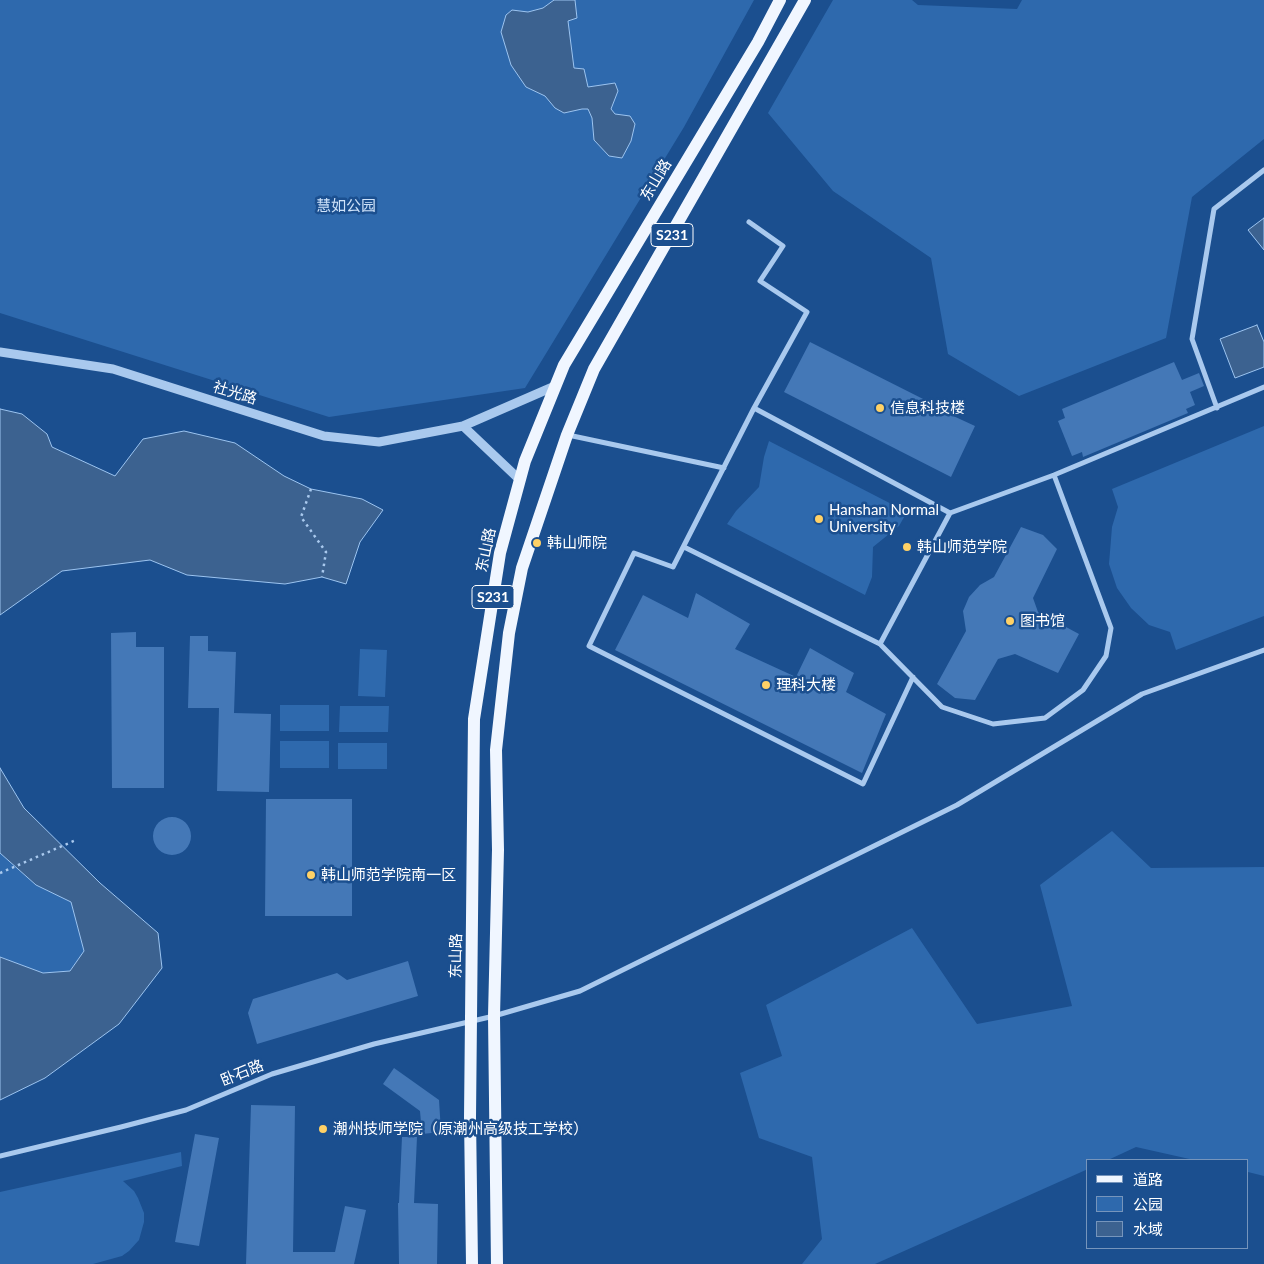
<!DOCTYPE html>
<html>
<head>
<meta charset="utf-8">
<style>
	body { margin:0 }
	#map { position:relative; width:1264px; height:1264px; overflow:hidden; background:#1b4f8f; font-family:Lato,"Noto Sans SC",sans-serif }
	canvas { display:block }
	.legend { position:absolute; left:1086px; top:1159px; width:162px; height:90px; box-sizing:border-box; background:#1b4f8f; border:1px solid #7695bc; margin:0; padding:6px 9px; list-style:none; font-size:15px; color:#fff }
	.legend li { display:flex; align-items:center; gap:10px; height:25px }
	.legend b { width:25px; border:1px solid #7695bc }
</style>
</head>
<body>
<div id="map">
<canvas width="1264" height="1264"></canvas>
<ul class="legend">
<li><b style="height:6px;background:#f0f6ff"></b>道路</li>
<li><b style="height:14px;background:#2e69ad"></b>公园</li>
<li><b style="height:14px;background:#3c6290"></b>水域</li>
</ul>
</div>
<script>
const ctx = document.querySelector('canvas').getContext('2d');
ctx.lineJoin = 'round';
function fill(path, color) {
  ctx.fillStyle = color;
  ctx.fill(path, 'evenodd');
}
function toPath(rows) {
  const path = new Path2D();
  for (const r of rows) {
    if (r.length === 3) {
      path.moveTo(r[0] + r[2], r[1]);
      path.arc(r[0], r[1], r[2], 0, 2 * Math.PI);
      continue;
    }
    path.moveTo(r[0], r[1]);
    for (let i = 2; i < r.length; i += 2) path.lineTo(r[i], r[i + 1]);
  }
  return path;
}
function stroke(path, color, width, dash) {
  ctx.strokeStyle = color;
  ctx.lineWidth = width;
  ctx.lineCap = dash ? 'butt' : 'round';
  ctx.setLineDash(dash || []);
  ctx.stroke(path);
}
function write(font, color, halo, rows, align = 'center') {
  ctx.font = font + ' Lato,"Noto Sans SC",sans-serif';
  ctx.lineWidth = 5;
  ctx.setLineDash([]);
  ctx.textBaseline = 'middle';
  ctx.strokeStyle = halo;
  ctx.fillStyle = color;
  for (const [text, x, y, turn = 0] of rows) {
    ctx.save();
    ctx.translate(x, y);
    ctx.rotate((+turn || 0) * Math.PI / 180);
    ctx.textAlign = isNaN(turn) ? turn : align;
    if (halo) ctx.strokeText(text, 0, 0);
    ctx.fillText(text, 0, 0);
    ctx.restore();
  }
}
fill(toPath([
	[0,0,754,0,684,127,525,388,329,417,0,313],
	[833,0,912,0,918,5,1017,9,1022,0,1264,0,1264,139,1192,197,1166,338,1019,396,948,354,931,258,833,191,768,113],
	[1264,426,1264,616,1176,650,1170,632,1149,625,1131,608,1117,588,1109,564,1112,527,1118,507,1112,489],
	[769,441,907,512,899,526,873,547,872,577,865,595,727,524,736,511,759,487,764,457],
	[360,649,387,650,385,697,358,696],
	[280,705,329,705,329,731,280,731],
	[340,706,389,706,388,732,339,732],
	[280,741,329,741,329,768,280,768],
	[338,743,387,743,387,769,338,769],
	[1112,831,1151,868,1264,867,1264,1176,1248,1172,1248,1160,1194,1160,1136,1147,1108,1160,1088,1160,1088,1169,875,1264,802,1264,822,1239,812,1157,759,1138,740,1073,782,1056,766,1005,912,928,977,1024,1072,1006,1040,885],
	[0,853,36,885,71,902,84,951,70,971,43,973,0,957],
	[181,1152,182,1166,123,1181,134,1191,138,1198,144,1213,144,1222,139,1240,129,1251,122,1256,93,1264,0,1264,0,1192]
]), '#2e69ad');
const water = toPath([
	[554,0,575,0,577,18,568,21,574,68,584,69,588,87,615,83,618,91,611,109,615,114,630,116,635,124,631,141,622,158,609,156,594,140,592,118,588,109,582,109,564,113,555,108,545,96,526,87,511,65,501,32,506,15,512,10,528,12,543,8,554,0],
	[1264,218,1264,250,1248,230,1264,218],
	[1257,325,1264,342,1264,367,1235,378,1220,339,1257,325],
	[0,409,22,414,47,434,52,447,115,476,143,439,184,431,235,443,284,476,311,489,362,499,383,510,360,542,346,584,322,577,285,584,187,575,150,560,62,571,0,615,0,409],
	[0,768,24,808,100,883,158,933,162,968,119,1024,45,1078,0,1100,0,957,43,973,70,971,84,951,71,902,36,885,0,853,0,768]
]);
fill(water, '#3c6290');
stroke(water, '#9cc4f0', 1);
fill(toPath([
	[810,342,937,406,936,408,975,426,951,477,784,392],
	[1174,362,1182,380,1199,373,1204,386,1190,392,1195,405,1186,409,1188,413,1083,457,1082,452,1072,456,1058,421,1065,418,1062,409],
	[1021,527,1043,535,1057,549,1033,598,1038,612,1079,634,1058,673,1015,654,998,659,975,700,955,698,937,684,966,631,963,611,969,597,980,585,994,577],
	[696,593,750,624,735,649,796,677,810,648,854,673,846,692,886,714,862,773,615,650,643,595,688,618],
	[136,632,136,647,164,647,164,788,112,788,111,633],
	[190,636,208,636,208,651,236,652,234,713,271,714,269,792,217,791,219,708,188,708],
	[266,799,352,799,352,916,265,916],
	[172,836,19],
	[408,961,418,996,257,1044,248,1013,253,999,337,973,347,980],
	[394,1068,439,1100,441,1132,422,1134,420,1111,383,1084],
	[251,1105,295,1106,293,1252,335,1252,345,1206,366,1210,354,1264,246,1264],
	[195,1134,219,1138,199,1246,175,1242],
	[402,1137,417,1137,414,1203,438,1204,437,1264,399,1264,398,1203,399,1203]
]), '#4478b7');
stroke(toPath([
	[311,489,301,517,326,552,322,577],
	[0,873,76,840]
]), '#a9c9ee', 2.5, [2.5, 4]);
stroke(toPath([
	[749,222,783,246,760,281,807,312,754,408,673,567,634,553,589,646,863,784,913,677],
	[754,408,950,513],
	[1217,408,1192,339,1214,209,1264,170],
	[568,435,724,468],
	[1054,475,1111,628,1106,656,1083,690,1045,718,993,724,942,707,880,644,950,513,1054,475,1264,387],
	[684,547,880,644],
	[0,1156,121,1127,186,1110,272,1074,374,1044,494,1016,580,991,957,805,1142,694,1264,650]
]), '#a9c9ee', 5);
stroke(toPath([
	[0,352,113,369,324,436,379,442,463,426],
	[520,480,463,426,555,386]
]), '#a9c9ee', 9);
stroke(toPath([
	[472,1264,470,1117,474,719,500,553,525,461,564,365,758,42,780,0],
	[497,1264,494,1016,498,850,496,750,509,633,522,568,567,435,594,369,805,0]
]), '#f0f6ff', 12);
for (const [x, y, r, color] of [
	[880,408,5,"#ffd166"],
	[819,519,5,"#ffd166"],
	[537,543,5,"#ffd166"],
	[907,547,5,"#ffd166"],
	[1010,621,5,"#ffd166"],
	[766,685,5,"#ffd166"],
	[311,875,5,"#ffd166"],
	[323,1129,5,"#ffd166"]
]) {
  const dot = new Path2D();
  dot.arc(x, y, r, 0, 2 * Math.PI);
  ctx.fillStyle = color;
  ctx.fill(dot);
  stroke(dot, '#1b4f8f', 2);
}
for (const [x, y, w] of [
	[672,235,42],
	[493,597,42]
]) {
  const box = new Path2D();
  box.roundRect(x - w / 2, y - 11.5, w, 23, 4);
  ctx.fillStyle = '#1b4f8f';
  ctx.fill(box);
  stroke(box, '#fff', 1);
}
write('bold 14px', '#fff', null, [
	["S231",672,235],
	["S231",493,597]
]);
write('15px', '#fff', '#1b4f8f', [
	["东山路",656,180,-59],
	["社光路",235,393,17],
	["东山路",486,550,-78],
	["东山路",456,956,-89],
	["卧石路",242,1073,-22]
]);
write('15px', '#cfe3fa', '#1b4f8f', [
	["慧如公园",346,206]
]);
write('15px', '#fff', '#1b4f8f', [
	["信息科技楼",890,408],
	["Hanshan Normal",829,510],
	["University",829,527],
	["韩山师院",547,543],
	["韩山师范学院",917,547],
	["图书馆",1020,621],
	["理科大楼",776,685],
	["韩山师范学院南一区",321,875],
	["潮州技师学院（原潮州高级技工学校）",333,1129]
], 'left');
</script>
</body>
</html>
